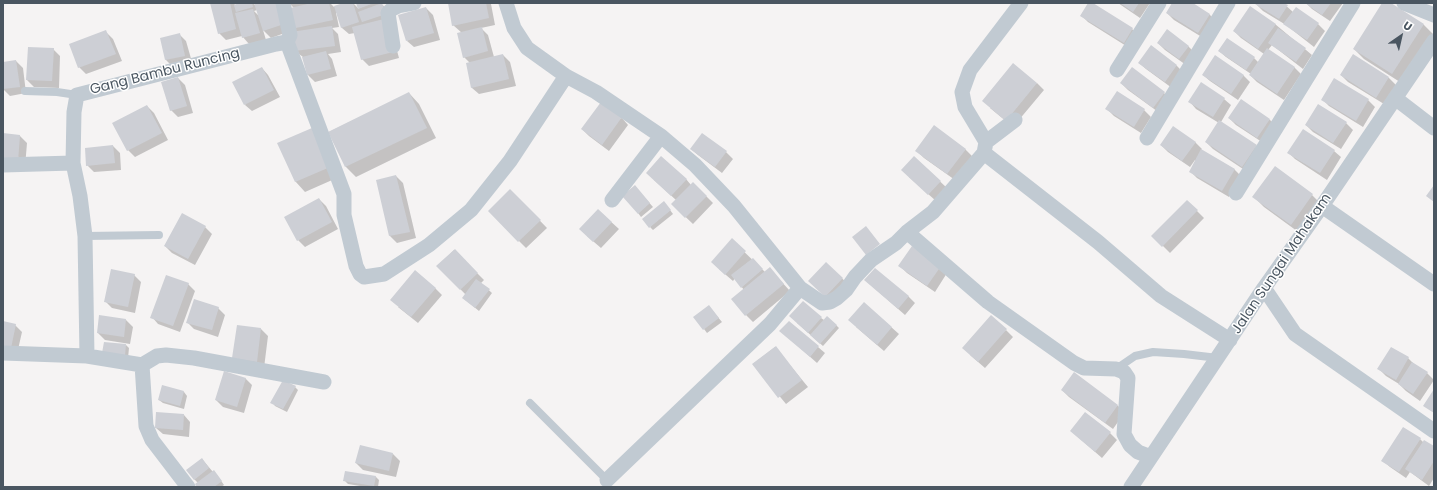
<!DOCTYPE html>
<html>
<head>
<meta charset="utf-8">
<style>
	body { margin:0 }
	#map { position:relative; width:1437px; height:490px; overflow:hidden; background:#f5f3f3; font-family:Poppins,sans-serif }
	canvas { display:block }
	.frame { position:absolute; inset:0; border:4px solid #4a5661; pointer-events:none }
	.north { position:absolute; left:1381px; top:16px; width:40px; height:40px; -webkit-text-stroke:3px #fff; paint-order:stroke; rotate:34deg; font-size:11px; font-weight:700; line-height:16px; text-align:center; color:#4a5661 }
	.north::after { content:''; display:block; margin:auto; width:14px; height:18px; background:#4a5661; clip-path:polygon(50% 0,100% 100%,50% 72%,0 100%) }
</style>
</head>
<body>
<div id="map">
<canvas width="1437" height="490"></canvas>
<div class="frame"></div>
<div class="north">U</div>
</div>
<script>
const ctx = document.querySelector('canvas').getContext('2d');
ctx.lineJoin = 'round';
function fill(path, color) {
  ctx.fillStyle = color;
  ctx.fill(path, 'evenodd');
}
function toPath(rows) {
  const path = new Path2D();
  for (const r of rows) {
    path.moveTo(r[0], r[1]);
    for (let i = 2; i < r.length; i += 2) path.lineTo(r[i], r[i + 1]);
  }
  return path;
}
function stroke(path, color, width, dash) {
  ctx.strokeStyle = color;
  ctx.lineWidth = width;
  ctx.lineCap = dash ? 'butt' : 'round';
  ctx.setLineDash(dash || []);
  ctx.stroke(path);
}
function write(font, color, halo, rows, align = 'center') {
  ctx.font = font + ' Poppins,sans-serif';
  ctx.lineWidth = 3;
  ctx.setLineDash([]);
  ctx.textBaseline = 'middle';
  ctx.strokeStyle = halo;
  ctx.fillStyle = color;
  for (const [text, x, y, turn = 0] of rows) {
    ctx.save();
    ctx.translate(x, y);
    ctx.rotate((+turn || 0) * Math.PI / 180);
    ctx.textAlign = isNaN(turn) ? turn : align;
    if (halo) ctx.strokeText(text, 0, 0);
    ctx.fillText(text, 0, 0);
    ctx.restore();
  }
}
fill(toPath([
	[211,3,234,3,235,5,238,4,237,3,253,3,256,6,255,3,287,10,294,8,289,3,330,3,334,7,346,3,353,3,359,9,357,3,380,3,385,7,399,58,369,66,362,59,355,33,349,34,342,28,337,13,336,13,339,27,332,28,338,34,341,52,328,54,332,59,337,76,315,82,308,75,303,57,295,51,293,30,271,38,263,30,266,40,249,44,242,36,226,40,219,33],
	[257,10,259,16,254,11],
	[453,3,491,4,495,25,481,28,488,35,494,57,503,55,510,62,516,86,479,94,472,88,470,63,464,57,462,33,453,25],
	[1089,3,1132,29,1139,36,1131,49,1088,22,1081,15],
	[1118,3,1150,3,1140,18],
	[1173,3,1191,3,1209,14,1216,21,1205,39,1174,20,1167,13],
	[1257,3,1283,3,1293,12,1318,24,1325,31,1314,47,1286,25,1263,11,1256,4],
	[1306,3,1343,3,1330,21,1312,9],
	[1383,3,1389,3,1424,25,1434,35,1403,84,1364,59,1354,49],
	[426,8,433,15,440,40,414,47,407,41],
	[1275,24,1312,55,1303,69,1272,45,1268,50,1294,67,1301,74,1284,100,1257,82,1250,75,1251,74,1226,57,1219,51,1254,58,1258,62,1264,54,1241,38,1234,31],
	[106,32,113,39,122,61,86,74,79,67],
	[179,34,186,41,192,62,173,67,166,60,161,39],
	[1158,43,1188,46,1195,53,1186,65,1165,50],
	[1151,47,1177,66,1183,72,1172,88,1146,69,1139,63],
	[53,49,60,56,59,88,34,87,27,80],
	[1353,56,1389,78,1396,85,1384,104,1348,82,1341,75],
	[16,61,23,68,26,93,10,96,3,89,3,63],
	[262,68,268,75,280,97,252,111,245,105],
	[1132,69,1164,93,1171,100,1161,114,1128,90,1121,83],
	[1203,75,1243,75,1250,82,1238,100,1210,81],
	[178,78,185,85,193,113,178,117,171,110],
	[1037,83,1044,90,1013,127,990,108],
	[409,93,419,104,436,138,356,177,346,167,329,132],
	[1224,99,1231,105,1221,122,1256,146,1249,173,1213,149,1206,142,1219,123,1196,109,1190,102],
	[1322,99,1368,100,1375,107,1363,127,1329,106],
	[1241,100,1270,120,1277,127,1265,144,1236,125,1229,118],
	[147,106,154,113,168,140,135,157,128,150],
	[1107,109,1144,110,1151,117,1141,133,1114,116],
	[622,118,628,125,609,151,589,136,582,129],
	[1346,123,1353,130,1341,149,1313,132,1306,125],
	[312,129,339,177,305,192,295,181],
	[3,134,20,136,27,143,25,167],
	[1195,142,1202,149,1201,150,1234,169,1241,176,1229,197,1197,178,1190,171,1196,161,1195,160,1190,167,1168,152,1161,145],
	[113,146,120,153,121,170,94,172,87,165],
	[691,149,726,152,733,159,722,173,698,155],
	[965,149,972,156,955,180,924,158,917,151],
	[1334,151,1341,157,1327,180,1295,159,1289,153],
	[914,157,947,188,936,201,909,177],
	[1275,168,1312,195,1322,205,1301,234,1264,207,1254,197],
	[396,176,403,183,416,238,397,243,390,236,377,181],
	[686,179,691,185,693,183,713,203,693,224,672,204,676,200,654,180],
	[510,190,547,228,526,248,489,211],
	[638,190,653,207,641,217,638,213],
	[319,199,326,206,338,229,305,247,298,240],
	[1187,201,1204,218,1170,253,1153,236],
	[667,206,673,214,653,230,650,227],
	[598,210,619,229,601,248,587,236],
	[205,227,212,234,195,265,172,253,165,246],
	[732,240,765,272,770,269,790,291,753,322,746,315,744,290,735,278,733,281,719,269],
	[912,248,947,273,935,292,907,273,900,266],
	[454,250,484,280,481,283,492,293,479,311,463,298,466,295,438,266],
	[826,263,849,285,833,303,816,287],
	[134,275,141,282,135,313,112,308,105,301],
	[865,280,908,296,915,303,905,315],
	[188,284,195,291,180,332,158,324,152,317],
	[435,288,442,295,418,323,398,307],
	[864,303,899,334,884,351,856,327],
	[218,308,225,315,218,337,194,329,187,322],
	[712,310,722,322,707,333,704,329],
	[100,316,126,320,133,327,130,344,105,340,98,333],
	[821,318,824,320,836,325,839,328,823,346,797,323],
	[3,322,15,325,22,332,17,354,3,351],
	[238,326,261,329,268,336,264,368,240,365],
	[1006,330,1013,337,985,368,970,355],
	[781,331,818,347,825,353,817,363],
	[126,345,129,348,128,358,107,356],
	[775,347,808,387,786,404,753,364],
	[1408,358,1415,365,1427,373,1434,380,1420,401,1406,391,1399,384,1386,376,1379,369],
	[1074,374,1118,406,1125,412,1113,429,1069,397,1062,390],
	[245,378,252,385,244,413,223,407,216,400],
	[163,387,184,392,187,396,184,409,163,403,159,400],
	[295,387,298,390,287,412,275,406,272,402],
	[184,415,190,422,189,437,163,434,156,428],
	[1071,431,1110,433,1117,440,1102,458],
	[1420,439,1424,443,1434,447,1434,478,1429,486,1410,472,1406,478,1390,467,1383,461],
	[393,454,400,461,396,477,363,470,356,463],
	[202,459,213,472,217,475,224,485,221,487,198,487,198,483,194,479],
	[376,477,379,480,378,487,366,487,348,484,345,481]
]), '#0003');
fill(toPath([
	[210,3,230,3,236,29,218,34],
	[239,3,252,3,253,7,236,12,234,5],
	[254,3,280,3,287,23,263,31],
	[312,3,329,3,333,20,291,29,286,9],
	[343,3,353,3,359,22,341,28,334,6],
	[356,3,374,3,358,9],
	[382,3,386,14,362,22,358,12],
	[448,3,486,3,489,18,452,26],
	[1088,3,1093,3,1133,28,1124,43,1080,16],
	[1120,3,1139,3,1133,12],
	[1172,3,1193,3,1210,14,1198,33,1166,13],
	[1256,3,1284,3,1288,5,1279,19,1255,4],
	[1305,3,1331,3,1322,15],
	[1382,3,1391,3,1424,24,1392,74,1353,49],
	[1250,6,1276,24,1258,49,1233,31],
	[426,7,434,33,406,41,398,15],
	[1296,7,1319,23,1307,40,1283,24],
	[253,9,260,33,242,38,235,13],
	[384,19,393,52,361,60,352,27],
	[332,26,335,46,294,51,291,32],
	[482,27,488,51,463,58,457,33],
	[1278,28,1306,48,1296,62,1268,43],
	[1167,29,1189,46,1179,59,1157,43],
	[106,30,116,54,78,68,69,44],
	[180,33,185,56,165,60,160,38],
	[1227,38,1255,57,1246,70,1218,51],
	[1151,45,1177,65,1165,82,1138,63],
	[28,47,54,48,52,81,26,80],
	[1267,48,1295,67,1277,94,1249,75],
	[326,51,331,69,307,75,302,57],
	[503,54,509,79,471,88,466,63],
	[1353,54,1389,77,1376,98,1340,75],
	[1215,55,1244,75,1231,94,1202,75],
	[16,60,20,87,3,89,3,62],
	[1013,63,1037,83,1006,121,982,101],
	[262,67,274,90,244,105,232,82],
	[1132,67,1165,92,1153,108,1120,83],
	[178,77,187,106,170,111,161,82],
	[1334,78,1369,99,1356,121,1321,100],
	[1201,82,1225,98,1213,117,1188,102],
	[1117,91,1145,109,1134,127,1105,109],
	[409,92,427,128,345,167,328,132],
	[1241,99,1270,119,1257,138,1228,118],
	[601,102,622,117,602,145,581,129],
	[1318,104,1347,122,1333,143,1305,125],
	[147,105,162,133,127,151,112,123],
	[1219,120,1257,145,1242,167,1205,142],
	[934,125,966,149,947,174,915,151],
	[1173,126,1196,142,1182,161,1160,145],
	[312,128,330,167,295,182,277,143],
	[1303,129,1335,150,1320,173,1287,153],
	[3,133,20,135,18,161,3,159],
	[702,133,727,151,715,167,690,149],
	[113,145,115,163,86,166,85,148],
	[1201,149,1235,169,1222,191,1189,172],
	[661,156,687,179,671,196,646,173],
	[914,156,941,181,928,195,901,170],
	[1275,166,1313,194,1291,225,1252,197],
	[396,175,410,232,389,236,376,180],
	[693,182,707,196,685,218,671,204],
	[635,185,650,203,638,214,622,196],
	[1434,185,1434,202,1426,196],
	[510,189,541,220,518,242,488,211],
	[319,198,332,222,297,241,284,217],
	[1187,200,1198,210,1162,247,1151,236],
	[664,201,671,210,649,228,642,219],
	[598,209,612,222,593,242,579,229],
	[182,213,206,226,188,259,164,246],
	[866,226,880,244,866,255,852,237],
	[732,238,746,251,725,275,711,262],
	[912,246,941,266,927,286,898,266],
	[455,249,478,273,460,290,436,266],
	[753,258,763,269,741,288,731,275],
	[826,262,843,278,825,297,808,281],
	[770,267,784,284,745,316,731,299],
	[875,268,909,296,898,309,864,280],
	[111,269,135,274,128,307,104,302],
	[415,270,436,288,411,317,390,300],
	[166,275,189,283,173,326,150,318],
	[476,279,490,289,475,308,462,298],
	[194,299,219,307,212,330,186,323],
	[803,301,822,317,808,333,789,316],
	[864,302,892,327,877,345,848,320],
	[709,305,719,318,703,330,693,317],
	[99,315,126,319,124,337,97,333],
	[991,315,1007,329,978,362,962,348],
	[827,316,837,325,820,344,810,335],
	[3,321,16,324,11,348,3,346],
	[789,321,819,346,810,357,779,331],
	[237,325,261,328,257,362,232,358],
	[104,342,126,344,125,355,102,353],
	[776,346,802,380,778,398,752,364],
	[1391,347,1409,357,1396,380,1377,369],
	[1412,362,1428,372,1413,394,1398,384],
	[224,371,246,378,237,407,215,400],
	[1074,372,1118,405,1105,423,1061,390],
	[283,380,296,386,283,409,270,403],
	[162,385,184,391,180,406,158,400],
	[1434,389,1434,413,1423,406],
	[156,412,184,414,183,430,155,428],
	[1085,412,1111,432,1095,452,1070,431],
	[1403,427,1421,438,1399,472,1381,461],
	[1424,440,1434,446,1434,461,1422,480,1405,469],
	[360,445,393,453,389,471,355,463],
	[202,458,209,468,194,480,186,470],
	[214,470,222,481,214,487,197,487,195,484],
	[345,471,376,476,374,486,343,481]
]), '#cdcfd5');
stroke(toPath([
	[25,91,57,92,77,95],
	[85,236,159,235],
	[1116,369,1135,356,1153,352,1184,354,1218,358],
	[530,403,607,480]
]), '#c1cad2', 8);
stroke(toPath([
	[283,3,290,35,287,42],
	[506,3,514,28,527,48,566,76,596,92,661,136,695,165,734,206,800,288,770,324,607,480],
	[1404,3,1434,15],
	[287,42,344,194,344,215,356,266,360,274,364,277,384,274,429,245,471,210,510,161,566,76],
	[393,46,388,13,392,9,398,6,414,3],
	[1117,70,1159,3],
	[1395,98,1434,128],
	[1147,138,1228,3],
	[986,142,1015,120],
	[984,153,1098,242,1161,296,1230,340],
	[3,165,73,163],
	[1236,193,1353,3],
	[612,200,661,136],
	[1322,206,1434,284],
	[907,232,988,302,1074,363,1084,368,1116,369,1124,372,1128,378,1124,434,1130,445,1138,452,1151,457],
	[800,288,822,303,830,302,837,298,846,290,855,277,871,260,896,243,907,232,933,212,984,153,986,142,965,107,962,92,970,70,1021,3],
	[1264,288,1295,334,1434,431],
	[3,353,87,356,142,365,146,426,152,440,188,487],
	[87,356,85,236,80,196,73,163,74,112,77,95,276,44,287,42],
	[142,365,157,356,166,355,194,358,324,382],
	[1131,487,1264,288,1322,206,1434,41]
]), '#c1cad2', 15);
write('14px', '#4a5661', '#fff', [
	["Gang Bambu Runcing",165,72,-14],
	["Jalan Sungai Mahakam",1282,264,-56]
]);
</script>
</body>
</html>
